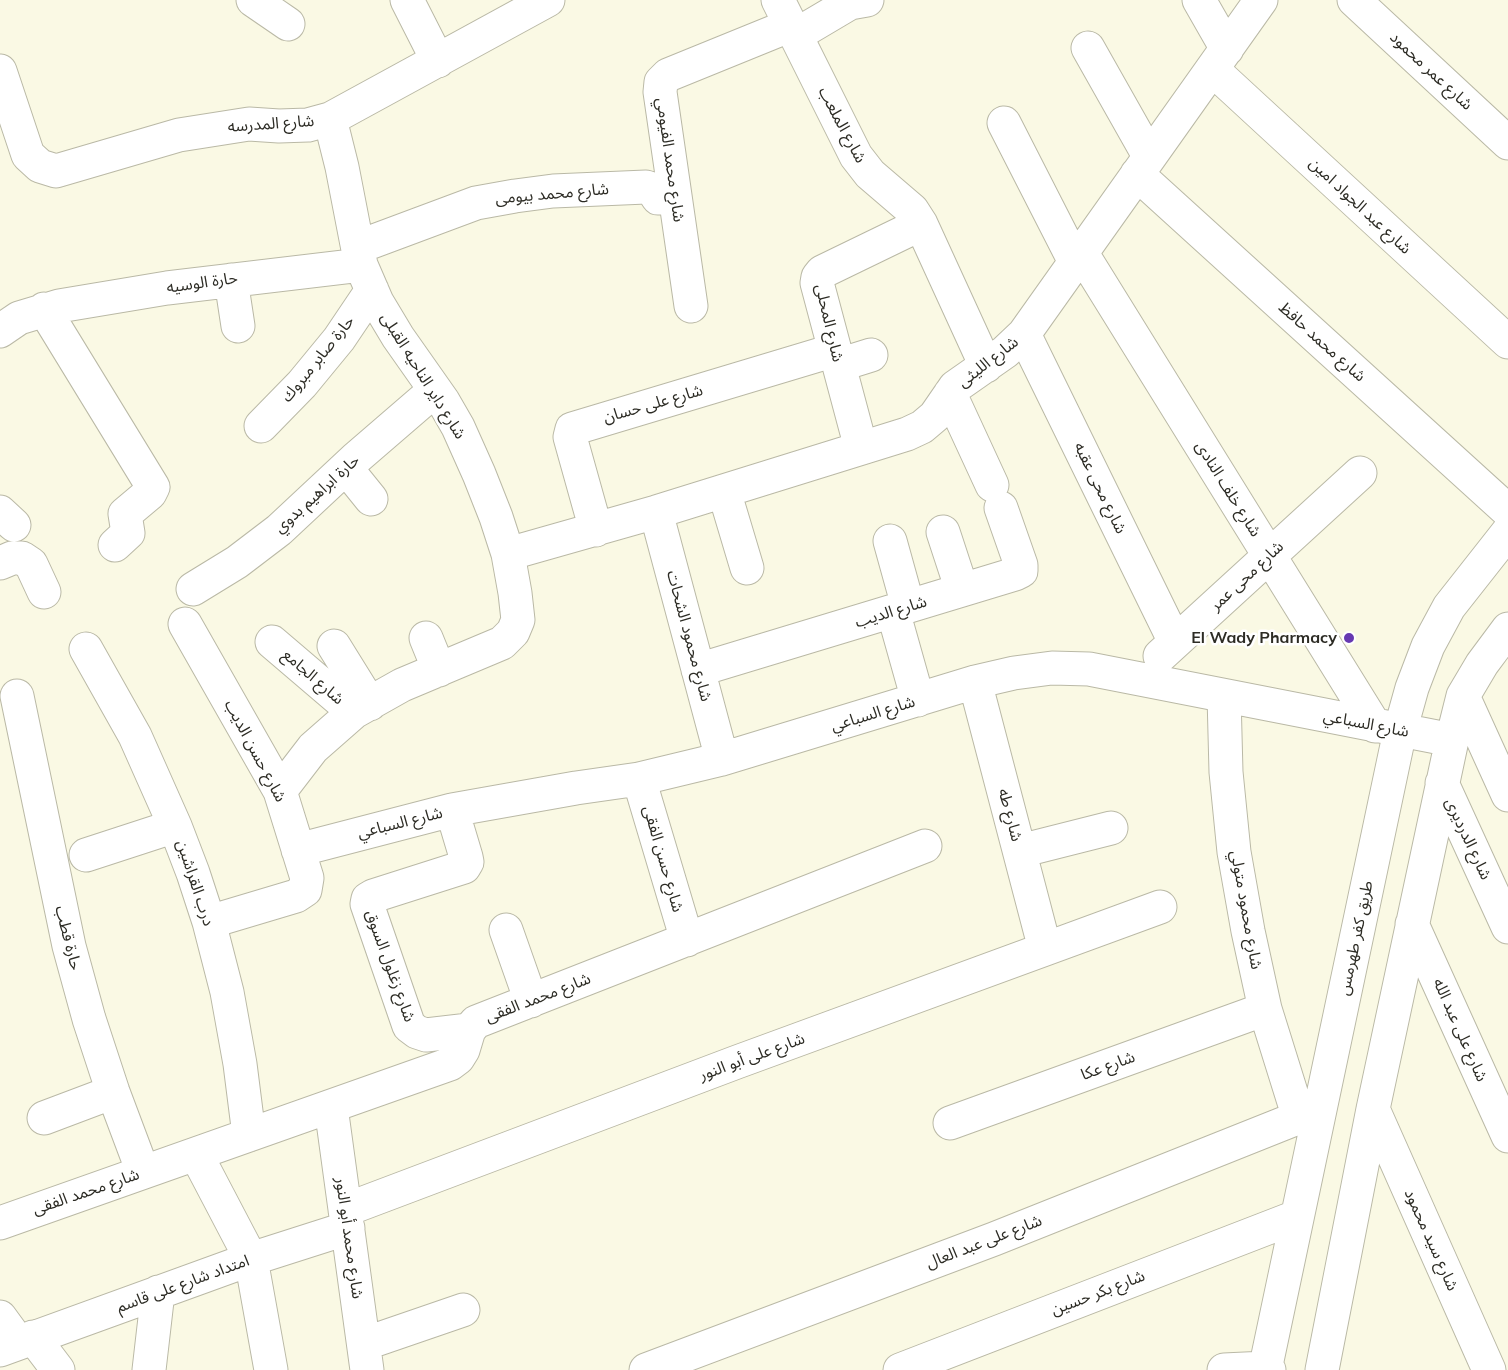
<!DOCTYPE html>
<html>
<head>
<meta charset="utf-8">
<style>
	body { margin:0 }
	canvas { display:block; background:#faf9e4 }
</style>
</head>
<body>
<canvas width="1508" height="1370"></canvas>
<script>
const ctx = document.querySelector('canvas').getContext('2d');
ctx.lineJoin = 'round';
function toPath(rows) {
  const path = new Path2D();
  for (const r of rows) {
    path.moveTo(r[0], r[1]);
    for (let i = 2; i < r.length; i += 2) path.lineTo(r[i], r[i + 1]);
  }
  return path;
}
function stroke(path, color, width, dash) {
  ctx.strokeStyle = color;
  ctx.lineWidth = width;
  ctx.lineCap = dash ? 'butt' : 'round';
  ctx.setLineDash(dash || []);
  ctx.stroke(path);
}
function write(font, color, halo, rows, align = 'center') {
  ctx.font = font + ' Mulish,"Noto Sans Arabic",sans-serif';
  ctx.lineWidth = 5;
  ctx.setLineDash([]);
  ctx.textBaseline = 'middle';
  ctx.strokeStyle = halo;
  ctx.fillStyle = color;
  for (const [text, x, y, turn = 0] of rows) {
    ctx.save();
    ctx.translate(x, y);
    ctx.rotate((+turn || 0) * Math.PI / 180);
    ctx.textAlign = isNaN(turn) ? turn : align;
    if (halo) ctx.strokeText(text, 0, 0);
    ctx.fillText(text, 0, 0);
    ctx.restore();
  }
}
const minor = toPath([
	[253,0,288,24],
	[407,0,438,61],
	[778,0,856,156,870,174,912,210,921,224,986,366],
	[1199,0,1227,49],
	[1354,0,1508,143],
	[796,35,850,3,867,0],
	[1088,48,1149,156],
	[1213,70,1508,342],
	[0,71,28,155,40,166,56,171,179,135,249,124,279,126,308,125,330,119,548,0],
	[1004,123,1075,262],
	[1137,174,1508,511],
	[358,247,476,203,515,196,553,191,646,187,652,189,658,198,675,197],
	[1081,252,1375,726],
	[231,280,238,326],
	[691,306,660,92,661,82,668,75,791,25],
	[44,309,153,487,150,493,125,514,128,533,115,545],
	[0,331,19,318,59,306,167,288,361,265],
	[1024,334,1175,642],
	[839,365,871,355],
	[950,394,992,485],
	[261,426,302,384,339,339,372,290],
	[861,448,817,283,818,277,822,272,921,224],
	[346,468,371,499],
	[724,491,747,568],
	[0,512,14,525],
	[656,512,722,759],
	[596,530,570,437,572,429,835,350],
	[943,532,962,590],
	[890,541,908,606],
	[508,554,656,512,907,434,922,427,935,416,955,387,1005,352,1024,334,1261,0],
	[0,563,12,558,22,558,31,564,44,592],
	[193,589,237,562,279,530,355,459,435,390],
	[893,611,918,700],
	[185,624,280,791,307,878,305,890,296,896,209,922],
	[426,638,439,670],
	[272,642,354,712],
	[334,646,370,704],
	[86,649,135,736,175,826,193,873,209,922,227,992,240,1064,249,1135],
	[1160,656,1360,473],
	[698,670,1015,574,1021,571,1021,565,1001,508],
	[975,682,1045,949],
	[17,696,69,946,89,1019,113,1092,143,1172],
	[1224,696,1226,772,1234,852,1248,931,1265,1009,1299,1118],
	[1463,696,1508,795],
	[639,779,687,940],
	[1442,783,1508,927],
	[280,791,313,748,354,712,402,685,502,643,513,632,518,620,515,593,508,554,496,517,479,474,458,427,443,401,398,337,377,302,361,265,342,167,330,119],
	[452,810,466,857,467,862,464,867,373,896,368,899,367,904,409,1026,417,1032,426,1035,469,1030],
	[298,850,452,810,576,788,639,779,722,759,975,682,1014,673,1052,668,1089,669,1452,740],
	[1020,851,1111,828],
	[86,855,175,826],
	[1412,924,1508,1136],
	[506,930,531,1001],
	[331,1107,367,1370],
	[1373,1109,1489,1370],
	[44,1118,113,1092],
	[950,1123,1265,1009],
	[196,1154,251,1259,271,1370],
	[345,1210,737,1062,1160,907],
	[0,1223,450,1064,458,1058,463,1050,469,1030,476,1022,925,846],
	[0,1317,19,1343],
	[33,1337,58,1370],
	[364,1344,463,1310],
	[0,1350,251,1259,348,1228],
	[149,1370,158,1292],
	[646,1370,994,1239,1320,1109],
	[900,1370,1296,1217],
	[1224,1370,1266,1368,1269,1370],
	[1265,1370,1400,731,1412,688,1428,646,1449,607,1508,532],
	[1322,1370,1373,1109,1452,740,1463,696,1482,664,1508,629]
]);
stroke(minor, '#bab9a6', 35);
stroke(minor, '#fff', 33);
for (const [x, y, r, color] of [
	[1349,638,6,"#6739b1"]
]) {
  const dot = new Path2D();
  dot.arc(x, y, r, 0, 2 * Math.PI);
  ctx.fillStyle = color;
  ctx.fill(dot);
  stroke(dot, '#fff', 2);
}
write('16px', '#2d2c25', '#fff', [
	["شارع عمر محمود",1431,71,43],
	["شارع المدرسه",271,124,-4],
	["شارع الملعب",842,125,62],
	["شارع محمد الفيومي",670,160,82],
	["شارع محمد بيومى",552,194,-5],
	["شارع عبد الجواد امين",1360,206,43],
	["حارة الوسيه",202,283,-8],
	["شارع المحلى",829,323,77],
	["شارع محمد حافظ",1322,342,42],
	["حارة صابر مبروك",318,359,-51],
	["شارع الليثى",988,362,-38],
	["شارع داير الناحيه القبلى",423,376,58],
	["شارع على حسان",653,404,-16],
	["شارع محى عقبه",1100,488,64],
	["شارع خلف النادى",1228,489,58],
	["حارة ابراهيم بدوي",317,494,-42],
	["شارع محى عمر",1247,576,-43],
	["شارع الديب",891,612,-17],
	["شارع محمود الشحات",689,636,75],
	["شارع الجامع",313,677,41],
	["شارع السباعي",873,714,-17],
	["شارع السباعي",1366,724,11],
	["شارع حسن الديب",255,751,62],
	["شارع طه",1010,815,75],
	["شارع السباعي",400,823,-14],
	["شارع الدرديرى",1468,839,65],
	["شارع حسن الفقى",663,859,74],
	["درب القراشين",195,883,72],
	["شارع محمود متولي",1246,910,80],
	["حارة قطب",68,938,76],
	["طريق كفر طهرمس",1356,938,-78],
	["شارع زغلول السوق",390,966,70],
	["شارع محمد الفقى",538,998,-21],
	["شارع على عبد الله",1460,1030,66],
	["شارع على أبو النور",752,1057,-20],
	["شارع عكا",1108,1066,-20],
	["شارع محمد الفقى",86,1192,-19],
	["شارع محمد أبو النور",349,1238,82],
	["شارع سيد محمود",1431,1240,66],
	["شارع على عبد العال",984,1242,-21],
	["امتداد شارع على قاسم",183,1284,-20],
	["شارع بكر حسين",1098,1293,-21]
]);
write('bold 16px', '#2d2c25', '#fff', [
	["El Wady Pharmacy",1337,638]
], 'right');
</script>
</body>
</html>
